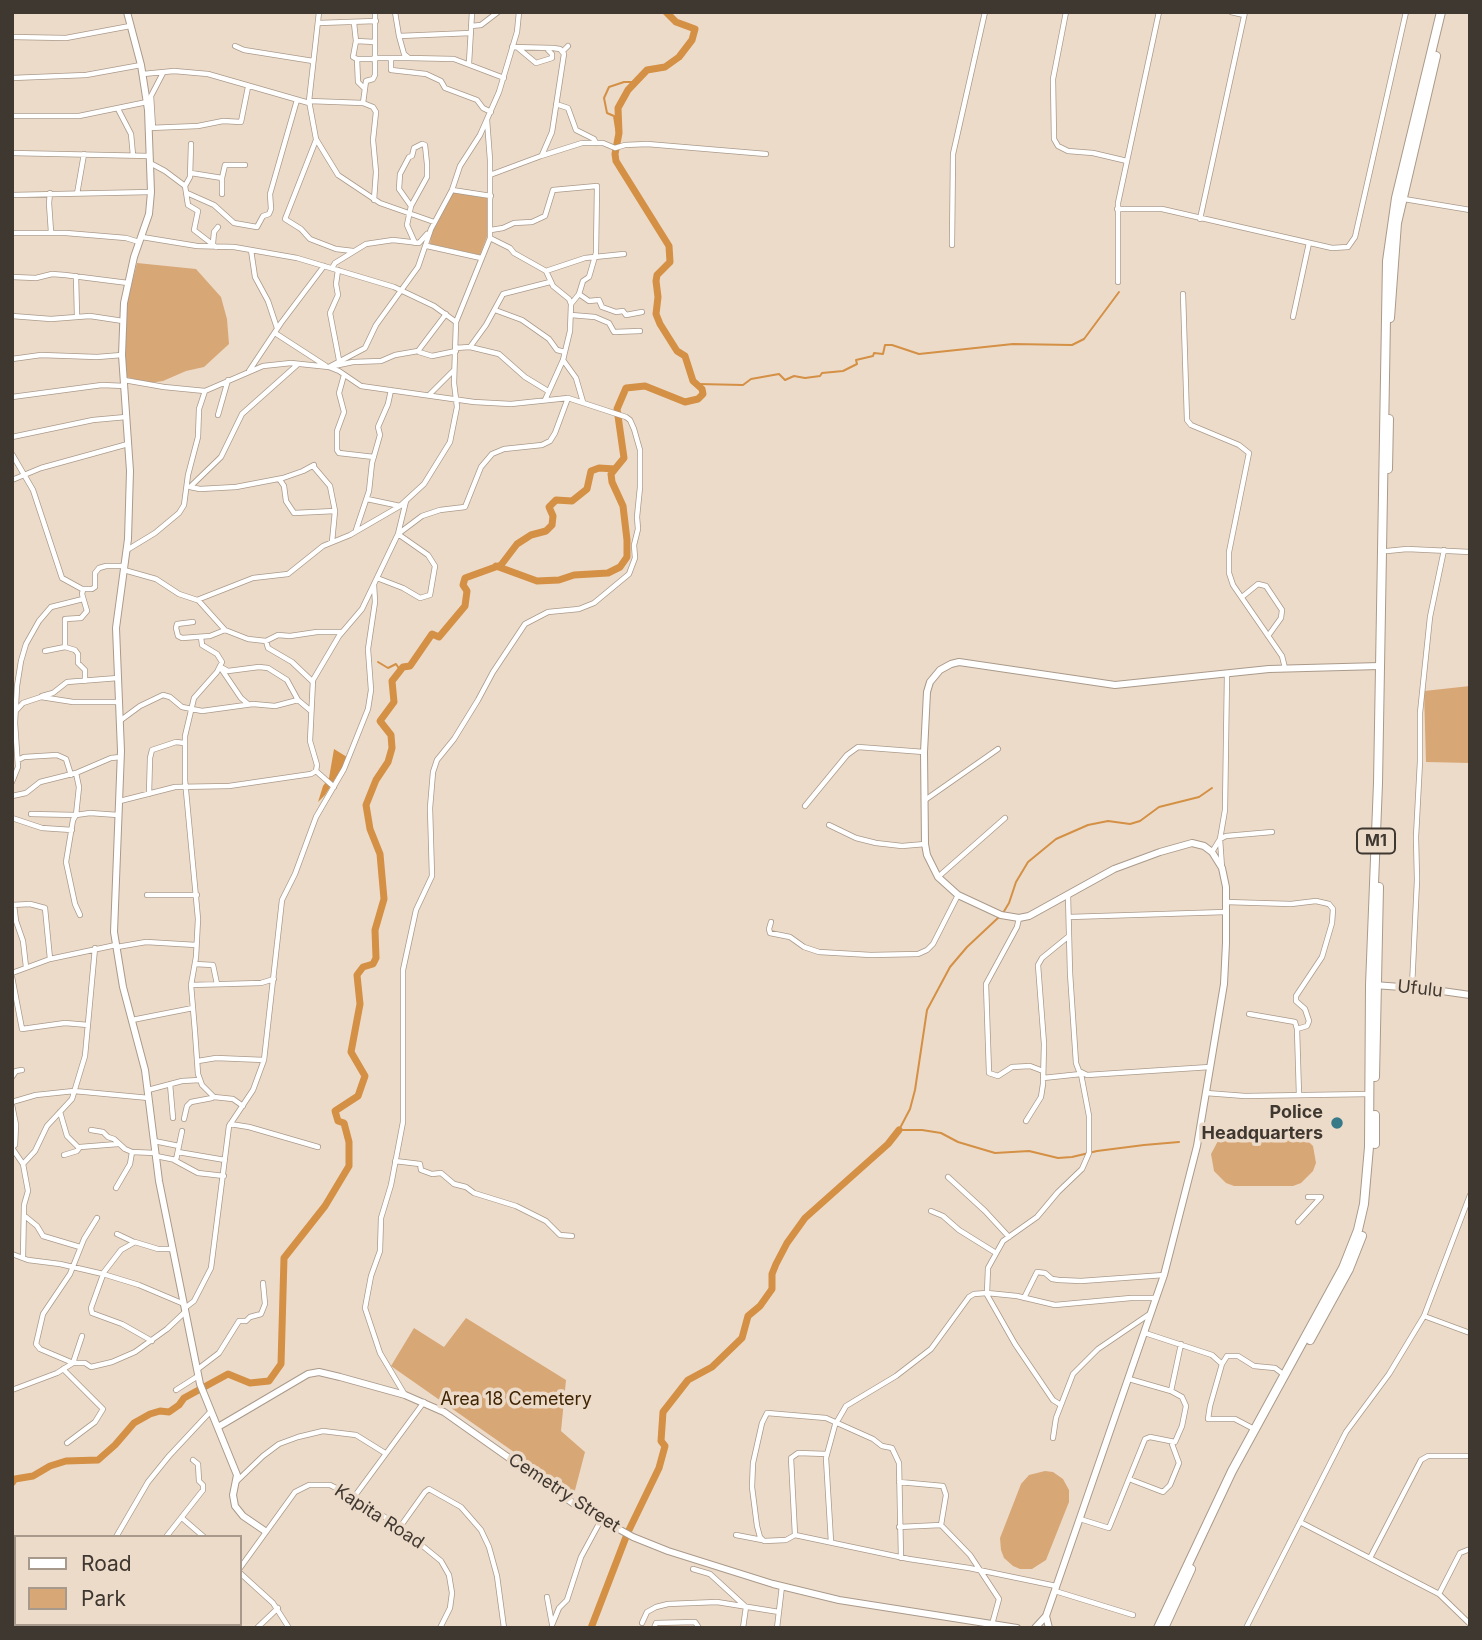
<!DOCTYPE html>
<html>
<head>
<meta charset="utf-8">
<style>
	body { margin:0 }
	#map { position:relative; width:1482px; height:1640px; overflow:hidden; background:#eddbca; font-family:Inter,sans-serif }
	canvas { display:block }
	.frame { position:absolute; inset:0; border:14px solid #3f3831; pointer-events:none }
	.legend { position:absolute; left:14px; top:1535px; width:228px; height:91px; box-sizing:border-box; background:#eddbca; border:2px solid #a79a8d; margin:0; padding:9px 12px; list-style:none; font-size:21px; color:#3f3831 }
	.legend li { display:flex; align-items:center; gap:14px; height:35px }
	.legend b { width:35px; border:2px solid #a79a8d }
</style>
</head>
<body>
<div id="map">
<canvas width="1482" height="1640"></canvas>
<div class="frame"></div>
<ul class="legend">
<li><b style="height:9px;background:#fff"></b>Road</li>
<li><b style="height:19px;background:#d8a776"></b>Park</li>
</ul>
</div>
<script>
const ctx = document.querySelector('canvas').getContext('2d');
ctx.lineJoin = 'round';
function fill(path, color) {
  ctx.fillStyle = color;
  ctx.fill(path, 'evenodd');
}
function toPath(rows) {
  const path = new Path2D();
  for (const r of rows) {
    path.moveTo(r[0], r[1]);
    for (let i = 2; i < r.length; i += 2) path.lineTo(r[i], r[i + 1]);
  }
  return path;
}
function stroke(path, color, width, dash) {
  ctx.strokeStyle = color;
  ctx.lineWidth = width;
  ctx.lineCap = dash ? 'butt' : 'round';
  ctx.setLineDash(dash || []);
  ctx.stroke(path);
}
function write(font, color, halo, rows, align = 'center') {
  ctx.font = font + ' Inter,sans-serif';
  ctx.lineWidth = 7;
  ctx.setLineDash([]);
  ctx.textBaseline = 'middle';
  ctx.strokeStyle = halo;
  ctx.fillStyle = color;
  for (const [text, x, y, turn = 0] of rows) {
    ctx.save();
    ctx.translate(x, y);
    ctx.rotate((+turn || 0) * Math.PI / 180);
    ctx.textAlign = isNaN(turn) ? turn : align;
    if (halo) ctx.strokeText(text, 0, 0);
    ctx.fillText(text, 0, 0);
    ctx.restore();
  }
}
fill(toPath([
	[453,192,487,198,488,234,480,255,430,244,431,234],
	[137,263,196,269,221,297,227,319,229,344,204,367,186,371,163,381,150,383,126,377,126,307],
	[1470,686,1470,763,1426,762,1424,691],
	[1234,1132,1293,1132,1301,1134,1313,1146,1316,1163,1313,1171,1301,1183,1293,1186,1234,1186,1226,1183,1214,1171,1211,1154,1219,1139],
	[466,1318,566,1380,561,1431,585,1452,574,1494,391,1366,414,1328,444,1347],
	[1045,1471,1053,1472,1063,1479,1069,1490,1069,1502,1046,1560,1032,1569,1020,1569,1013,1566,1004,1558,1001,1550,1000,1538,1021,1484,1029,1475]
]), '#d8a776');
fill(toPath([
	[334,749,347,757,345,763,325,795,318,802,323,786,329,778]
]), '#d49044');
stroke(toPath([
	[618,141,614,116,607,113,604,98,609,87,624,82,634,82],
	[698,384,743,385,751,379,779,374,785,380,794,376,805,378,820,376,822,373,843,371,857,364,856,360,873,356,874,353,883,354,885,345,892,345,919,354,1013,344,1072,345,1084,339,1119,292],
	[378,662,388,668,396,664,400,670],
	[1003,913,1009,903,1016,882,1028,862,1056,839,1088,825,1108,821,1130,824,1140,821,1159,807,1199,797,1212,788],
	[899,1130,922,1130,941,1133,958,1142,995,1153,1029,1151,1058,1158,1072,1157,1097,1151,1144,1145,1179,1142],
	[899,1130,910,1109,915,1090,927,1010,950,967,967,947,999,917]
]), '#d49044', 2);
stroke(toPath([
	[496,566,537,581,559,580,574,575,608,573,620,567,627,557,627,540,623,506,612,482,611,474,615,469],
	[12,1483,15,1479,33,1476,50,1466,66,1461,98,1460,115,1445,134,1423,150,1414,160,1411,169,1412,179,1405,184,1398,228,1374,250,1383,269,1381,281,1364,284,1258,325,1206,349,1166,349,1142,344,1123,338,1121,335,1111,358,1096,365,1076,351,1052,360,1004,357,975,363,967,373,964,376,958,375,930,384,899,380,854,370,829,366,805,376,780,388,762,392,748,391,735,380,721,394,702,392,681,403,667,410,666,432,634,439,637,465,606,467,591,463,585,465,578,501,565,517,544,531,535,546,531,552,525,553,516,549,507,556,500,572,501,587,489,591,471,599,468,615,469,624,458,617,409,626,388,645,386,685,402,698,399,703,394,702,389,693,381,685,356,677,351,660,324,656,314,658,297,656,281,657,275,670,262,669,246,616,161,615,154,619,133,618,108,628,90,647,70,665,67,679,57,692,40,695,29,676,22,666,12],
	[629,1530,659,1468,665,1446,661,1441,663,1412,688,1380,712,1367,742,1338,748,1316,760,1306,772,1289,772,1274,776,1264,787,1243,805,1218,888,1144,899,1130],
	[591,1628,626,1537]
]), '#d49044', 7);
const minor = toPath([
	[319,12,309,101,316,139,338,175,380,203,434,222],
	[395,12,399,36,404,54,409,58,454,59,504,78],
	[1066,12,1053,79,1054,139,1058,146,1068,151,1093,153,1127,161],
	[1231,12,1244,15],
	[319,23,376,21],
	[354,23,356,41,353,57,357,59,358,82,364,88],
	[471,26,481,25,498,12],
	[399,36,471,33],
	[12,37,66,38,130,26],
	[356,41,375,42],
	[235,46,244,50,313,61],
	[512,47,553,48,560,49,564,54,552,132,542,155],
	[518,48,536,63,552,58,552,54,548,50],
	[563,51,568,46],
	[374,58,408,58],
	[357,59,374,59],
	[391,59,391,70,426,74,441,81,445,88,477,100,483,108,491,112],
	[469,63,472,12],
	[143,74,174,71,208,74,309,103],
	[12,78,86,75,141,65],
	[309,101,363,103,373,107,376,112,373,140,376,172,374,200],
	[363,103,366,81,373,79,375,75,375,12],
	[556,104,568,108,576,130,594,139,596,143],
	[118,109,131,134,133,155],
	[12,116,79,116,147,102],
	[149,128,198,126,223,121,241,122,248,87],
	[153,128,151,96,163,73],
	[316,140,285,219,301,229,310,239,336,249,353,251],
	[12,153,150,156],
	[150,163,165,171,185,186,188,205,198,211,194,230,216,247],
	[191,173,222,178,222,194],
	[490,175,541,156,582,143,603,143,615,148,625,145,647,144,766,154],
	[222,178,225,165,245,165],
	[185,186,190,177,191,144],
	[452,190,491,196],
	[50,193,49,203,51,232],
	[187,193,214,205,234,223,257,227,263,216,269,214,271,209,270,194,297,100],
	[77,194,84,154],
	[12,195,151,192],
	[1404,199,1470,210],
	[411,206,399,189,400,174,409,157,412,156,414,148,422,144,425,145,427,164,427,177,411,206,407,225,415,243],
	[1117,209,1162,209,1332,248,1348,247,1355,237,1406,12],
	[1200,219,1245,12],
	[491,230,503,228,514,223,532,222,545,216,553,190,597,186,596,253,589,277,583,281,579,294,571,304,570,331,563,360,545,400],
	[12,233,66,233,126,238,139,242],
	[142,237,197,246,234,247,297,258,394,287,434,306,456,322],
	[490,238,510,248,514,253,546,271,553,286,569,299,571,304],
	[213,243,214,232,218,227],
	[952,245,953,154,985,12],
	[427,246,481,258],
	[251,250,255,277,268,301,277,328],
	[332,268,335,263,366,244,393,240,419,243,427,234],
	[338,270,336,284,338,295,330,313,339,360],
	[546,271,585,258,624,254],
	[76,276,77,316],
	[12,277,36,278,52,274,65,275,128,283],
	[1118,282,1118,203,1159,12],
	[579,294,589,301,599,300,602,307,616,312,623,311,626,315,642,312],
	[1183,294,1187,420,1191,425,1239,445,1249,453,1229,552,1229,573,1233,585,1282,656,1285,668],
	[495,310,522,320,549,339,557,350,565,352],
	[571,315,595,317,609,323,614,332,640,331],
	[12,316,51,319,90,316,123,321],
	[1293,317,1309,243],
	[275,333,326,366],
	[470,347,486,325,503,294,550,282],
	[455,348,470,347,499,354,525,377,548,391],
	[419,352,432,356,456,351],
	[12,359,41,355,97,357,122,355],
	[563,360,576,378,583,402],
	[334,366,353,362,381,361,395,355,418,351,446,314],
	[329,367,365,348,376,325,418,267,431,229,452,190,460,166,480,135,499,92,517,32,519,12],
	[249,371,281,323,324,266],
	[344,375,339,393,344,412,337,431,337,450,339,453,374,457],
	[124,380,164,387,205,391],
	[430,394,453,371],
	[12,397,102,385,125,386],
	[218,415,228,380],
	[12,437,93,420,126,417],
	[12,454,33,490,62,578,82,589,92,589,95,587,95,573,99,568,106,566,124,566],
	[313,466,330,486,335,511,332,542],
	[12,480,41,468,128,444],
	[280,480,284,486,286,501,294,513,335,511],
	[190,487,221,457,242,414,297,365],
	[190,487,200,489,236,487,283,478,303,471,314,465],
	[367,499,400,506],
	[356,530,369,491,372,463,380,435,378,427,388,404,391,390],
	[127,550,155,533,179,513,184,505,188,475,198,437,199,409,205,391,263,366,291,363,329,367,339,371,361,386,474,402,511,404,568,398,626,417,630,420,634,429,640,450,640,487,637,517,638,529,634,545,635,558,629,574,594,603,579,609,548,612,525,624,493,672,478,700,454,739,437,760,433,772,430,808,432,876,416,910,403,970,403,1122,391,1185,381,1218,380,1251,371,1276,365,1308,380,1353,405,1395],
	[1387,551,1407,549,1470,552],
	[124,570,156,579,179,594,197,600,253,578,288,574,323,546,350,535,400,506,424,484,450,442,457,407,454,383,456,322,490,238,490,160,487,120],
	[377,578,403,588,420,598,430,595,435,566,428,555,398,534,422,516,440,510,465,507,481,467,492,454,504,449,542,445,550,441,555,433,568,398],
	[1242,597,1258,584,1266,586,1282,610,1281,618,1268,636],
	[198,600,225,630,248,639,266,641,278,635,290,636,317,632,342,632],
	[193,622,177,624,176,628,178,636,182,638,210,636,225,630],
	[201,637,202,645,217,654,222,662,217,672,194,698,185,736,185,780,198,919,196,957,191,985,195,1032,198,1074,202,1085,214,1097,233,1099,243,1106],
	[266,641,268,648,292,662,313,682],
	[65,647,65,619,81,618,87,611,82,594,83,590],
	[45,651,65,647,75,650,78,654,78,663,85,670,85,681],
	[221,667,228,671,259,667,268,668,287,680,298,700],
	[222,670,241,698,248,704],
	[42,696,53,693,67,682,118,678],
	[12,715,23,703,41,697,73,702,119,702],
	[121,720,140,706,163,695,170,697,182,707,202,711,253,704,275,706,298,700,311,711],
	[18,760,24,757,57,755,66,759,71,775],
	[316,771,334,787],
	[12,782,18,767,15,723,17,686,21,661,26,644,39,621,51,607,83,599],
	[149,794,150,758,152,750,176,742,184,743],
	[12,796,26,793,40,782,76,773,111,758,121,757],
	[925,800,998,749],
	[120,801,175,787,229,786,311,774,316,771,317,765,310,741,313,680,339,636,362,609,398,534,406,501],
	[805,806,847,755,858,747,924,752],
	[31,814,76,815,79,787,76,773],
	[12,818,42,828,72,830],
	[829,825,856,838,876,843,902,846,925,844],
	[1212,852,1220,839,1226,836,1272,832],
	[1222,868,1220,839,1225,810,1227,674],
	[938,877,1005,818],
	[147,895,197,895],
	[1068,895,1070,973,1076,1063,1079,1071,1087,1075,1210,1067],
	[1226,902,1291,904,1316,901,1329,904,1333,909,1332,923,1322,957,1296,996,1296,1001,1305,1009,1309,1021,1307,1026,1297,1029],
	[12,905,30,904,45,908,50,959],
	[14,905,16,921,23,941,26,967],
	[80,915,75,904,66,862,73,820,76,815,90,813,118,815],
	[1069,917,1226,912],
	[1019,918,1017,927,986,984,989,1073,998,1076,1012,1067,1030,1066,1043,1071],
	[771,922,769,929,770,933,790,937,804,947,819,952,871,955,918,954,927,950,933,944,958,895],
	[117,947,146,942,196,945],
	[195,964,213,965,217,984],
	[12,973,50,959,116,945],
	[12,977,22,1029,65,1023,88,1025],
	[191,985,261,983,274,979],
	[1412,987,1417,880,1416,837,1420,761,1420,713,1430,617,1444,550],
	[1249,1014,1295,1022,1297,1029,1299,1095],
	[132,1020,193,1008],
	[198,1061,216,1058,264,1060],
	[12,1077,16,1071,22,1070],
	[170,1084,173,1118],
	[148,1090,182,1081,200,1080],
	[1206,1093,1245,1096,1370,1094],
	[12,1102,36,1095,74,1091,149,1098],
	[12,1105,16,1125,15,1145,12,1148],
	[60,1112,67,1136,79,1148],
	[184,1119,187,1106,191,1102,212,1098],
	[1026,1121,1041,1097,1043,1084,1044,1044,1038,965,1042,958,1069,936],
	[230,1124,249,1127,318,1147],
	[91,1130,103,1132,108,1137,114,1139,125,1149,132,1152,155,1153],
	[154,1141,179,1146],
	[12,1148,23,1164],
	[178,1152,225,1160],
	[64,1155,77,1151,80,1147,118,1144],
	[156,1156,176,1160,182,1131],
	[174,1160,198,1173,224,1176],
	[395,1161,420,1164,421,1170,432,1174,441,1173,454,1184,466,1187,474,1193,516,1206,546,1221,560,1235,572,1236],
	[948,1177,985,1211,1009,1237],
	[116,1188,130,1164,132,1152],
	[931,1211,943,1216,959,1230,996,1253],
	[26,1217,37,1226,43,1236,80,1247],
	[1298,1222,1321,1197,1308,1197],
	[117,1234,134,1242],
	[12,1254,28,1260,60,1264,103,1274,139,1285,184,1304],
	[23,1257,24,1205,28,1191,23,1164,35,1151,47,1126,72,1099,85,1056,95,948],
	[986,1293,1015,1344,1053,1400,1061,1405],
	[987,1293,988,1268,1003,1241,1037,1217,1058,1192,1082,1169,1089,1153,1089,1116,1081,1074,1043,1078],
	[1024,1298,1037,1272,1045,1273,1052,1279,1059,1280,1081,1281,1164,1275],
	[185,1308,194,1301,211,1268,229,1126,253,1090,264,1060,282,900,295,874,316,817,344,769,368,709,371,690,368,649,375,602,374,585],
	[1424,1316,1470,1333],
	[1145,1333,1212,1355,1222,1364,1210,1406,1208,1419,1235,1419,1254,1429],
	[82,1336,73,1363,40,1349,36,1344,43,1314,70,1274,84,1239,97,1218],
	[152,1341,122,1324,92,1313,91,1308,104,1272,121,1250,135,1242,158,1249,173,1249],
	[1222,1364,1227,1356,1238,1356,1254,1366,1275,1368,1283,1374],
	[63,1369,103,1409,95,1422,67,1443],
	[198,1369,219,1353,239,1321,246,1321,250,1317,261,1314,265,1304,263,1283],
	[12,1390,57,1373,73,1363,85,1363,91,1367,112,1362,135,1352,167,1329,185,1312],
	[176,1390,198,1376],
	[1171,1391,1181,1344],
	[1053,1438,1056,1418,1073,1374,1098,1349,1151,1313],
	[827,1454,798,1453,791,1458,795,1535,909,1559,969,1568,1056,1586],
	[1129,1479,1163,1492,1170,1485,1179,1463,1172,1444],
	[237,1481,263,1456,279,1444,298,1437,323,1431,356,1435,385,1453],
	[899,1482,943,1486,946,1495,941,1525],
	[354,1497,424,1402],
	[182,1518,204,1537],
	[1080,1519,1109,1528,1145,1439,1150,1437,1175,1442,1182,1426,1186,1406,1182,1397,1171,1391,1129,1379],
	[1300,1522,1439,1594,1470,1624],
	[400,1527,425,1492,429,1489,461,1507,481,1530,489,1547,497,1576,504,1628],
	[899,1527,941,1525,970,1555,999,1599,991,1628],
	[736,1535,762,1540],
	[795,1535,786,1540,764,1541,760,1537,757,1526,752,1487,753,1463,762,1423,767,1413,826,1418,873,1439,882,1446,892,1448,899,1463,901,1558],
	[116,1537,148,1482,169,1456,211,1411],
	[166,1537,203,1490,203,1485,199,1481,198,1464,193,1460],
	[831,1542,826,1458,835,1425,846,1406,896,1376,931,1349,969,1297,974,1294,987,1293,1017,1296,1055,1305,1131,1298,1156,1298],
	[1370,1558,1421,1460,1428,1456,1470,1456],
	[240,1568,295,1492,309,1485,330,1485,354,1497,397,1525,441,1561,449,1575,452,1593,450,1608,440,1628],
	[693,1569,710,1574,746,1607,743,1628],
	[240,1573,273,1603,289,1628],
	[1055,1591,1133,1615],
	[1439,1594,1460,1553,1470,1549],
	[547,1597,552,1624],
	[642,1623,647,1612,656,1607,668,1604,717,1602,779,1612],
	[75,1624,75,1628],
	[108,1624,113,1628],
	[552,1625,559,1608,567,1600,581,1557,601,1520],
	[133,1628,135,1624],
	[191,1628,193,1624],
	[257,1628,278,1608],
	[654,1628,656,1623,695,1622,699,1628],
	[777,1628,782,1586],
	[1246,1628,1346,1432,1389,1374,1424,1316,1470,1195]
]);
const tertiary = toPath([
	[127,12,141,65,148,110,151,192,149,214,134,257,124,303,122,355,130,471,128,539,116,628,121,751,114,932,123,987,145,1070,159,1181,200,1384,237,1475,233,1495,235,1506,243,1516,265,1531],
	[1374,985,1428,989,1470,995],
	[218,1427,308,1374,319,1372,340,1377,405,1395,444,1412,577,1506,633,1537,668,1551,773,1584,839,1600,1017,1628],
	[1046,1616,1049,1628],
	[1035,1628,1046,1616,1164,1275,1197,1146,1224,984,1226,943,1226,887,1222,868,1212,852,1204,846,1192,843,1160,852,1114,869,1029,916,1019,918,1001,915,958,895,938,877,927,855,925,844,924,752,927,692,930,682,940,670,951,664,959,662,1115,685,1269,669,1380,666]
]);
const trunk = toPath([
	[1390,318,1397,223,1436,56],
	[1388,469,1389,419],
	[1375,1077,1379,887],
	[1375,1144,1375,1115],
	[1310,1340,1349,1269,1362,1236],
	[1158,1628,1232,1471,1343,1268,1358,1230,1364,1204,1369,1147,1370,985,1378,783,1387,261,1396,198,1441,12],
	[1164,1628,1191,1569]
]);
stroke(minor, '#aa9a8a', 6);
stroke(tertiary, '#aa9a8a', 8);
stroke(trunk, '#aa9a8a', 10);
stroke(minor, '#fff', 4.5);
stroke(tertiary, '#fff', 6);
stroke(trunk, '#fff', 8);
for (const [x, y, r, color] of [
	[1337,1123,7,"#367989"]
]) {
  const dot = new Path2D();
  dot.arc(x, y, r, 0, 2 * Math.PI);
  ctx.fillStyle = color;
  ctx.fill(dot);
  stroke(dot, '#eddbca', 2.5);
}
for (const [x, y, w] of [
	[1376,841,38]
]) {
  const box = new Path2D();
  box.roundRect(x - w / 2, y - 12.5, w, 25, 5);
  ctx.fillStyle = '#eddbca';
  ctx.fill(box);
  stroke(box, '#3f3831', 2);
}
write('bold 16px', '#3f3831', null, [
	["M1",1376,841]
]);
write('18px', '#3f3831', '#eddbca', [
	["Ufulu",1420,989,6],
	["Cemetry Street",564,1493,33],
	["Kapita Road",379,1517,33]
]);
write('bold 18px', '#3f3831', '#eddbca', [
	["Police",1323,1113],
	["Headquarters",1323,1134]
], 'right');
write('18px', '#402503', '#eddbca', [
	["Area 18 Cemetery",516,1400]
]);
</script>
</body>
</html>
